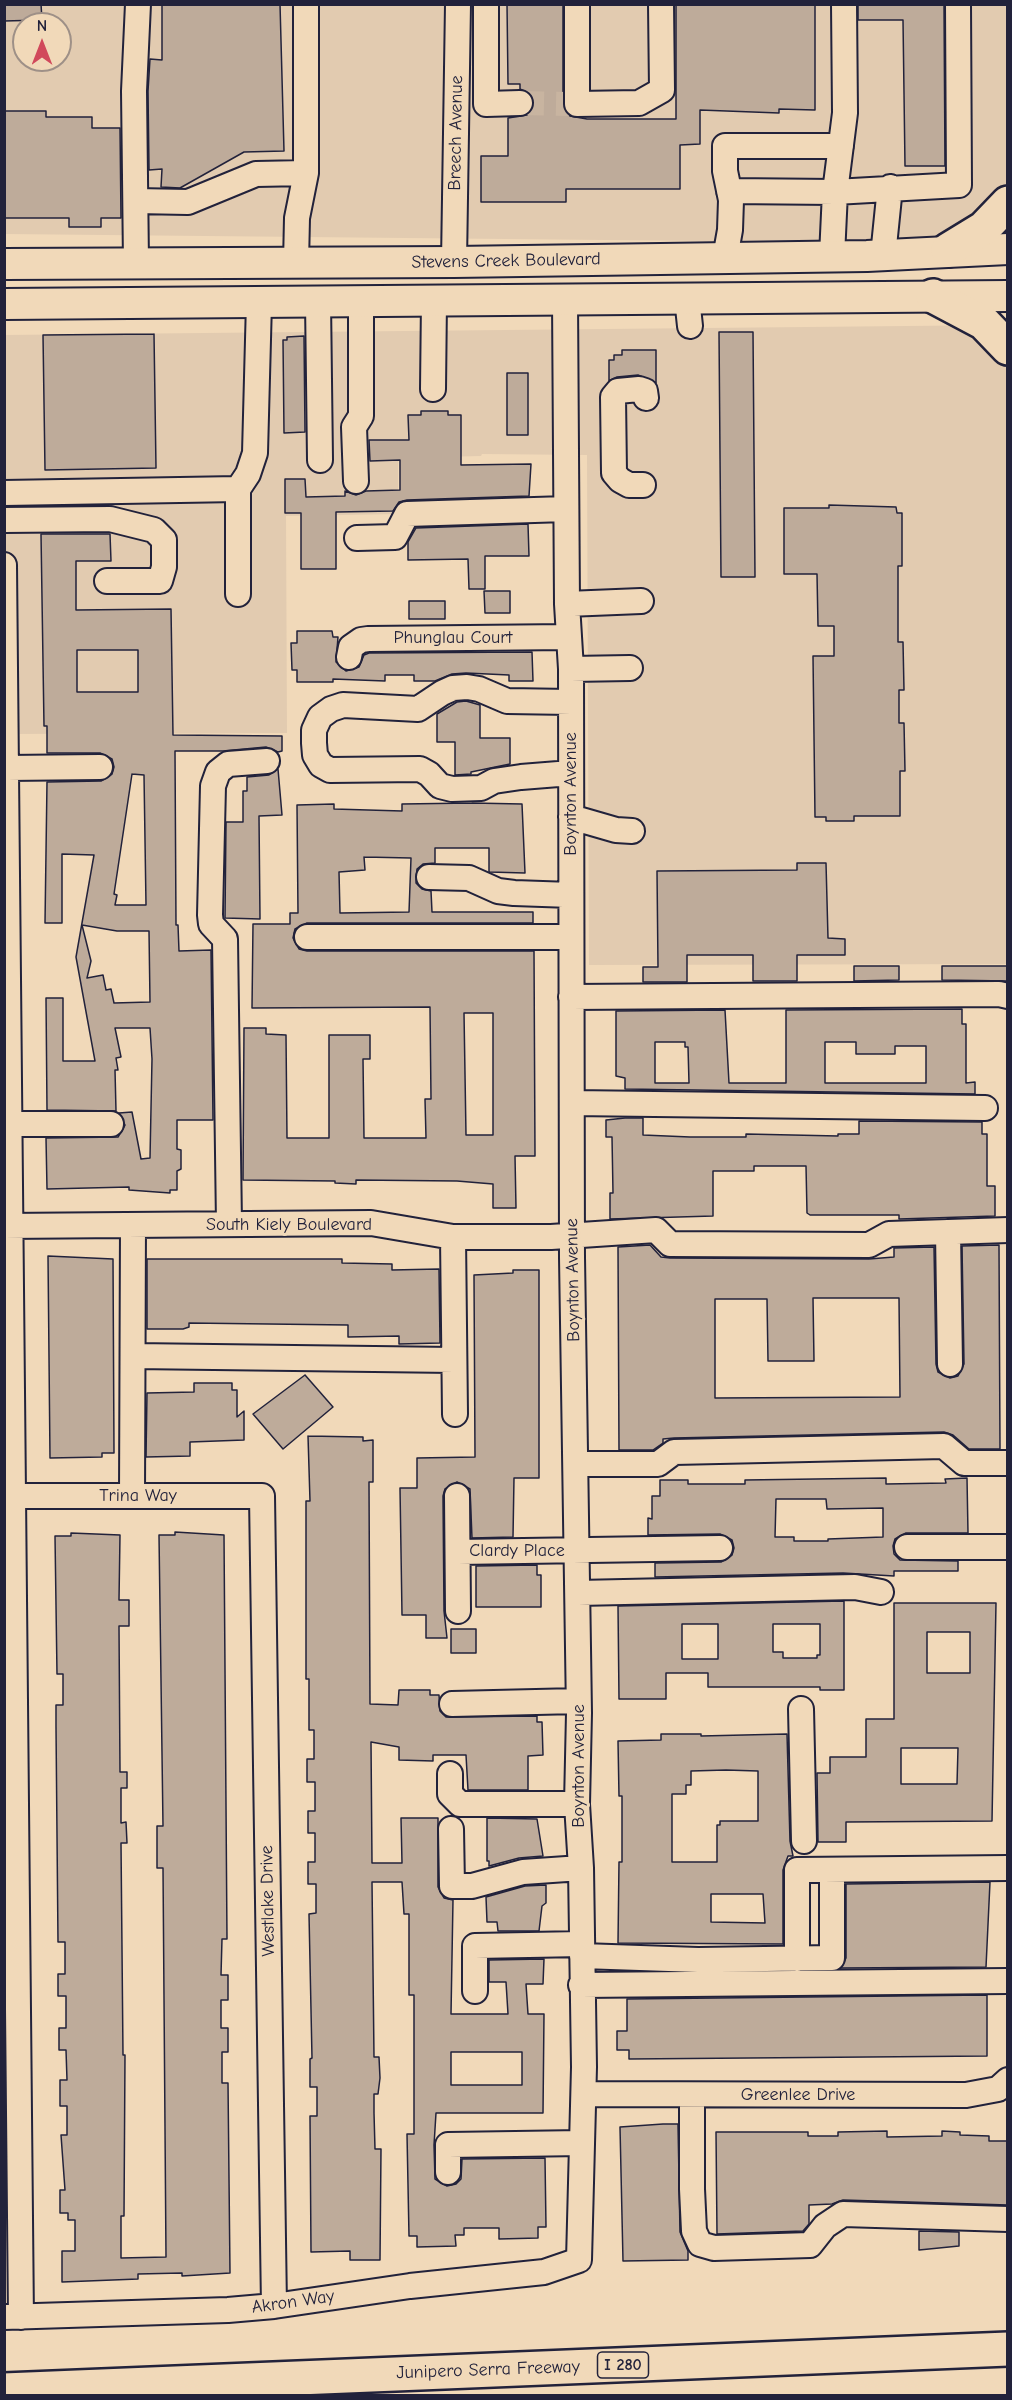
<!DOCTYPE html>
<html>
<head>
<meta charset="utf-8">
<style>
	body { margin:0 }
	#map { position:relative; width:1012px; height:2400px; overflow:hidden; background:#f1d9b9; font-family:"Comic Neue",sans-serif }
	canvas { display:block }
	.frame { position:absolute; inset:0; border:6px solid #22223b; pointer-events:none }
	.north { position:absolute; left:12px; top:12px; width:60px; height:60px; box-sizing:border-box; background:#f1d9b9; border:2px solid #9e9087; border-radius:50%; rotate:0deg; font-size:16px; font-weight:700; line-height:24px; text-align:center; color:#22223b }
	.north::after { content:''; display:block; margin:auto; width:21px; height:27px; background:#d1495b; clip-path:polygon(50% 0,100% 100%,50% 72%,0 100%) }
</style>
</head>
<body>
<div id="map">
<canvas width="1012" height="2400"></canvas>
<div class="frame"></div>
<div class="north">N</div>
</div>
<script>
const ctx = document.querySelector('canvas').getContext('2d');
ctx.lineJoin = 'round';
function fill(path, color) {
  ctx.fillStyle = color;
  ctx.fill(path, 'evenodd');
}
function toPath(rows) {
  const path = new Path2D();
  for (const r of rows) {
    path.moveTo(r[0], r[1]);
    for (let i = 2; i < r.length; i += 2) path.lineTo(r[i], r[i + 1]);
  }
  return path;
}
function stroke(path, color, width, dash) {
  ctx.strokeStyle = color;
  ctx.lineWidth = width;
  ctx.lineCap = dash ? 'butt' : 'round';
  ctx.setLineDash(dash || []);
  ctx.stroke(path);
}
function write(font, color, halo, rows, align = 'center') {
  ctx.font = font + ' "Comic Neue",sans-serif';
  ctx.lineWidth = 6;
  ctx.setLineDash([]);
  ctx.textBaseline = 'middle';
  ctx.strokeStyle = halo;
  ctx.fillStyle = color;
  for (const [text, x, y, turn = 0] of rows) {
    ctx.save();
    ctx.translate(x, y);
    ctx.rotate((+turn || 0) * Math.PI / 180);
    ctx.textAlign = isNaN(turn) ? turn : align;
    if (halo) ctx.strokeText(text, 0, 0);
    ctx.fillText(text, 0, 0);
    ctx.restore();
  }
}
fill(toPath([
	[5,5,1007,5,1007,244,5,234],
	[24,24,60,24,60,60,24,60],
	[1007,325,1007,964,589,965,587,455,482,454,481,456,398,458,398,514,286,516,287,733,5,734,4,335]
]), '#e2cbb0');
const building = toPath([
	[4,4,41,4,42,20,4,21,4,4],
	[162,4,280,4,284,151,244,152,180,188,161,187,162,169,149,170,148,91,150,59,162,60,162,4],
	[507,4,563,4,563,105,570,116,587,119,676,119,676,4,815,4,815,110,779,109,779,113,700,110,700,144,680,145,680,189,566,189,566,202,481,202,481,156,508,156,508,118,527,115,534,103,532,95,520,89,520,84,508,84,507,4],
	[858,4,944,4,945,166,905,166,903,20,858,20,858,4],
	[4,111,46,111,46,117,92,117,92,128,120,128,121,218,101,218,101,227,69,227,69,218,4,218,4,111],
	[719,332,753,332,755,577,721,577,719,332],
	[154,334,156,468,45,470,43,335,154,334],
	[304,336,305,432,284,433,283,340,287,340,287,337,304,336],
	[622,350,656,350,656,383,638,375,617,377,609,381,609,360,614,360,614,355,622,355,622,350],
	[507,373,528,373,528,435,507,435,507,373],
	[421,411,448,411,448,415,461,415,461,465,531,464,529,496,407,500,399,502,393,511,336,512,336,569,301,569,301,513,285,513,285,479,305,479,306,497,345,496,345,491,356,495,366,491,400,490,400,460,370,461,369,440,409,440,408,415,421,415,421,411],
	[829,505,896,507,897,513,902,513,902,566,898,566,898,642,903,642,904,690,899,690,899,723,904,723,905,771,900,771,900,816,854,816,854,821,826,821,826,817,815,817,813,656,834,656,834,626,818,626,817,574,784,574,784,508,829,508,829,505],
	[528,524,529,556,485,556,485,589,469,589,468,559,408,560,408,542,416,528,528,524],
	[41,534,110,534,111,561,76,561,76,610,171,609,173,735,282,736,282,751,278,752,266,747,223,751,175,751,176,925,178,925,179,951,211,950,213,1120,177,1120,177,1149,181,1150,181,1169,177,1171,177,1190,170,1190,170,1193,129,1190,129,1187,47,1189,46,1138,118,1137,125,1125,119,1113,132,1112,141,1159,150,1158,152,1059,150,1028,115,1028,121,1057,116,1058,118,1070,115,1070,116,1111,47,1110,46,998,63,998,63,1061,95,1061,76,957,94,855,62,854,62,923,45,923,47,782,101,781,112,774,114,767,112,759,100,753,47,753,47,726,44,726,41,534],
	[77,650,138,650,138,692,77,692,77,650],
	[132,774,144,775,146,905,115,905,117,895,114,894,132,774],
	[82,925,117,931,149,931,150,1002,114,1003,111,989,106,990,103,975,87,978,91,961,82,925],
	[484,591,510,591,510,613,485,613,484,591],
	[409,601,445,601,445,619,409,619,409,601],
	[297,631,332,631,333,637,338,637,336,662,346,671,359,667,364,655,369,653,532,652,533,681,509,681,509,675,466,673,452,674,435,681,414,681,414,675,385,675,385,681,333,679,333,682,297,682,297,670,292,670,291,643,297,643,297,631],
	[466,701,480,705,480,738,510,738,510,764,471,772,471,774,455,775,455,742,437,742,437,714,457,702,466,701],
	[278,769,282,815,259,816,260,919,225,918,226,822,243,822,243,791,247,791,247,777,269,775,278,769],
	[472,803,522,804,525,873,489,872,489,848,435,848,435,863,423,864,417,869,416,883,422,889,431,891,432,912,533,912,533,923,307,923,295,929,293,938,299,949,307,951,534,951,535,1156,515,1156,516,1208,493,1208,493,1184,457,1181,356,1180,356,1184,335,1183,335,1181,243,1180,244,1028,266,1028,266,1034,286,1035,287,1138,329,1138,329,1035,370,1035,370,1059,363,1059,364,1138,426,1138,425,1099,431,1099,430,1007,252,1008,253,924,290,924,290,913,298,913,297,805,334,804,334,809,402,811,402,804,472,803],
	[364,857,411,858,409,912,340,913,339,872,365,870,364,857],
	[464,1013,493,1013,493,1135,466,1135,464,1013],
	[797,863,826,863,828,938,845,939,845,955,797,955,797,981,753,981,753,955,687,955,687,982,643,982,643,967,658,967,657,871,797,870,797,863],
	[854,966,899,966,899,980,854,981,854,966],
	[942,966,1008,966,1008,981,942,980,942,966],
	[962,1009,962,1024,966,1024,966,1083,975,1082,975,1094,625,1089,625,1078,616,1076,616,1011,725,1010,729,1083,786,1083,786,1010,962,1009],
	[655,1042,685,1042,685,1047,688,1047,689,1083,655,1083,655,1042],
	[825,1042,856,1042,856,1054,895,1054,895,1046,926,1046,926,1083,825,1083,825,1042],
	[625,1118,643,1118,643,1135,690,1137,746,1137,746,1134,838,1136,838,1134,859,1134,859,1121,982,1122,982,1134,987,1134,987,1186,995,1186,995,1216,899,1219,899,1215,810,1215,807,1213,806,1166,754,1166,754,1171,713,1171,713,1216,610,1219,610,1193,613,1193,612,1137,606,1137,606,1120,625,1118],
	[650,1245,661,1257,670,1258,869,1259,894,1257,894,1248,934,1247,936,1364,938,1372,950,1378,958,1376,964,1364,962,1246,999,1245,1000,1449,969,1449,953,1435,944,1432,674,1438,663,1439,663,1443,653,1450,619,1450,618,1247,650,1245],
	[813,1298,899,1298,900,1397,715,1398,715,1299,767,1299,768,1361,814,1361,813,1298],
	[48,1256,113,1259,114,1453,102,1453,102,1457,50,1458,48,1256],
	[147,1259,342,1259,342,1263,392,1264,392,1270,439,1269,440,1343,399,1344,399,1336,348,1337,348,1325,189,1323,189,1327,183,1329,147,1329,147,1259],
	[513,1270,539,1270,539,1478,514,1478,513,1537,472,1538,470,1489,457,1482,445,1489,443,1496,444,1611,447,1638,426,1638,426,1615,402,1615,400,1488,417,1488,417,1458,475,1457,474,1275,513,1273,513,1270],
	[305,1375,333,1407,283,1449,253,1414,305,1375],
	[194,1383,232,1383,232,1390,237,1390,237,1417,244,1411,244,1440,190,1442,190,1456,146,1457,147,1393,194,1392,194,1383],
	[308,1436,363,1437,363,1441,373,1440,373,1482,369,1482,370,1704,398,1705,399,1690,430,1690,430,1695,439,1695,440,1711,446,1717,537,1716,537,1722,542,1722,543,1755,528,1756,528,1790,468,1790,466,1755,433,1755,433,1761,399,1760,399,1747,371,1742,372,1863,402,1863,401,1818,438,1818,438,1887,444,1898,453,1900,451,2014,508,2014,506,1982,489,1982,489,1960,544,1959,543,1984,526,1984,528,2014,544,2014,543,2113,436,2113,434,2145,435,2179,447,2186,456,2184,461,2179,462,2159,545,2158,546,2227,538,2227,538,2238,499,2239,499,2228,464,2228,464,2235,455,2235,456,2246,417,2247,417,2236,409,2236,407,2134,414,2134,414,1995,409,1995,409,1914,404,1914,402,1882,372,1882,374,2057,379,2057,380,2078,378,2094,374,2094,374,2113,375,2149,381,2149,380,2260,350,2260,350,2251,311,2252,310,2116,317,2116,317,2087,310,2087,310,2059,312,2058,309,1914,316,1913,316,1884,308,1884,308,1862,315,1862,315,1833,308,1833,308,1811,315,1811,315,1782,307,1782,307,1759,314,1759,314,1730,309,1730,309,1679,306,1679,306,1501,310,1501,308,1436],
	[451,2052,522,2052,522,2085,451,2085,451,2052],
	[886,1478,886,1484,946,1483,945,1479,967,1478,968,1533,906,1533,895,1539,893,1546,894,1554,900,1560,958,1561,958,1571,894,1571,894,1576,843,1573,655,1577,655,1563,721,1562,732,1555,734,1548,732,1540,720,1534,648,1535,648,1518,652,1519,652,1496,660,1496,660,1480,688,1480,688,1484,745,1484,745,1480,886,1478],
	[776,1499,826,1499,827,1509,883,1508,883,1537,828,1539,828,1541,794,1541,794,1537,775,1537,776,1499],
	[175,1532,224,1535,227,1939,222,1939,221,1975,228,1975,228,2000,221,2000,221,2028,228,2028,228,2052,222,2052,222,2083,228,2083,230,2273,182,2276,182,2273,138,2274,138,2279,62,2282,62,2251,75,2251,75,2220,68,2220,68,2213,60,2213,60,2190,65,2190,61,2135,67,2135,67,2106,60,2106,60,2080,67,2080,66,2050,59,2050,59,2028,66,2028,66,1996,58,1996,58,1974,65,1974,65,1942,58,1942,56,1727,56,1705,63,1705,63,1674,57,1674,55,1536,71,1536,71,1533,120,1535,119,1600,129,1600,129,1626,119,1626,120,1772,127,1772,127,1788,121,1788,121,1823,126,1822,127,1843,121,1843,123,2055,125,2055,124,2216,121,2216,121,2258,166,2257,163,1868,157,1868,157,1826,163,1826,159,1535,175,1535,175,1532],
	[537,1565,537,1575,541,1575,541,1607,476,1607,476,1566,537,1565],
	[844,1601,844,1690,820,1690,820,1687,708,1687,708,1673,666,1673,666,1699,619,1699,618,1606,844,1601],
	[682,1624,718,1624,718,1659,682,1659,682,1624],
	[773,1624,820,1624,820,1655,817,1655,817,1658,783,1658,783,1652,773,1652,773,1624],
	[894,1603,996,1603,992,1821,846,1822,846,1842,818,1842,817,1773,830,1773,830,1757,866,1757,866,1719,894,1719,894,1603],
	[927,1632,970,1632,970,1673,927,1673,927,1632],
	[901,1748,958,1748,957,1784,901,1784,901,1748],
	[451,1629,476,1629,476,1653,451,1653,451,1629],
	[661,1734,701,1734,701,1736,787,1734,790,1841,793,1856,788,1856,783,1870,783,1944,618,1943,619,1862,622,1862,622,1796,619,1796,618,1741,661,1740,661,1734],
	[726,1770,758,1771,758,1821,720,1821,720,1825,717,1825,717,1862,672,1862,672,1794,686,1794,686,1785,691,1785,691,1771,726,1770],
	[711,1894,763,1894,765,1923,711,1922,711,1894],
	[487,1818,537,1819,543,1856,519,1858,489,1866,489,1861,487,1861,487,1818],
	[990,1882,986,1967,841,1968,846,1958,846,1884,990,1882],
	[546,1885,546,1903,542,1906,539,1931,498,1931,497,1922,487,1922,486,1897,525,1886,546,1885],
	[987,1995,987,2056,629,2059,629,2050,617,2050,617,2031,627,2031,627,1999,987,1995],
	[663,2124,678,2124,680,2232,688,2251,688,2260,623,2261,620,2127,663,2124],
	[887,2131,887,2137,942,2136,942,2131,960,2132,960,2135,989,2136,989,2141,1008,2141,1008,2205,843,2200,832,2204,809,2205,809,2224,803,2231,717,2234,716,2132,808,2132,808,2136,838,2136,838,2132,887,2131],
	[919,2231,959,2232,959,2246,919,2250,919,2231]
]);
fill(building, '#beab9a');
stroke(building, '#22223b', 1.5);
stroke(toPath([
	[520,103,569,104]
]), '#c8b4a0', 24, [24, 12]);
const minor = toPath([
	[486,4,486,104,520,103],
	[577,4,577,104,639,103,662,90,661,4],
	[729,191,835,192,959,185,958,4],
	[136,201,188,202,256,174,306,173],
	[832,256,835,192,845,113,844,4],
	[883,256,890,187],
	[725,258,730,230,731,200,725,171,725,146,841,146],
	[454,262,458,4],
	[136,263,134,91,138,4],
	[296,263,297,218,306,173,306,4],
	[687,298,690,326],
	[318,301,320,460],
	[433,389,434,300],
	[356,481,354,427,361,416,361,301],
	[643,485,629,485,620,480,614,473,613,397,618,391,639,389,645,391,646,398],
	[238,489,238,594],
	[4,493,238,489,248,474,255,453,259,302],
	[4,520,110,519,154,530,164,540,164,567,160,581,107,581],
	[357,538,395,537,407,514,566,509],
	[4,565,21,2317],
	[567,604,641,601],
	[349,657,351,647,361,640,368,639,568,637],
	[571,669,630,668],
	[571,702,507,701,479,689,467,687,453,688,442,693,418,709,343,705,331,709,320,717,314,730,314,743,315,755,321,765,330,770,420,769,429,774,440,786,452,789,481,788,494,781,521,777,571,773],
	[7,768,100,767],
	[571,817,616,830,632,831],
	[429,877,469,878,498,891,514,893,571,895],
	[307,937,571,937],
	[571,997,999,994,1008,996],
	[572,1103,985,1108],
	[10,1124,111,1124],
	[229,1224,225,939,211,924,210,915,213,786,218,772,228,764,267,761],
	[4,1226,371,1223,453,1237,551,1237,656,1230,670,1244,869,1245,889,1234,1008,1230],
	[948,1232,950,1364],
	[453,1237,455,1414],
	[134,1356,454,1360],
	[576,1464,658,1464,674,1452,944,1446,964,1463,1008,1463],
	[14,1496,262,1496,274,2306],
	[132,1496,133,1225],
	[457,1496,458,1611],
	[907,1547,1008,1547],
	[458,1552,720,1548],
	[578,1593,855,1587,881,1592],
	[452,1704,578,1701],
	[801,1709,804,1841],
	[450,1774,450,1794,460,1804,577,1804],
	[451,1829,452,1886,472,1886,523,1872,581,1868],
	[582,1956,698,1960,832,1958,832,1870],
	[797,1959,797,1870,1008,1868],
	[581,1985,1008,1981],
	[475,1991,475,1946,582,1944],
	[584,2094,966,2095,998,2089,1008,2080],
	[692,2096,692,2189,694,2231,700,2244,714,2248,810,2245,825,2226,843,2214,1008,2219],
	[448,2172,448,2145,582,2143],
	[4,2317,228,2310,274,2306,410,2286,544,2272,579,2260,584,2067,581,1868,577,1804,579,1713,572,1257,571,669,567,604,565,299]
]);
const major = toPath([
	[4,264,454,262,867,256,1008,249],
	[4,304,1008,296]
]);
const highway = toPath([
	[948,250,984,228,1008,203],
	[933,296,984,323,1008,348],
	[4,2390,1008,2349]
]);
stroke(minor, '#22223b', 28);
stroke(major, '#22223b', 34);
stroke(highway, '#22223b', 38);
stroke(minor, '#f1d9b9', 24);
stroke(major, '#f1d9b9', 30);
stroke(highway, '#f1d9b9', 33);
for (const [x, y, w] of [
	[623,2365,51]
]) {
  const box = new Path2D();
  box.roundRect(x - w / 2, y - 13, w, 26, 4.5);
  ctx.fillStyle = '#f1d9b9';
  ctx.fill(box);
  stroke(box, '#22223b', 1.5);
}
write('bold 16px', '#22223b', null, [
	["I 280",623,2365]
]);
write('18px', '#22223b', '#f1d9b9', [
	["Breech Avenue",456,133,-89],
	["Stevens Creek Boulevard",506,261,-1],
	["Phunglau Court",453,638],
	["Boynton Avenue",571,794,-90],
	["South Kiely Boulevard",289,1225],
	["Boynton Avenue",573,1280,-91],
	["Trina Way",138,1496],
	["Clardy Place",517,1551],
	["Boynton Avenue",579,1766,-90],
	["Westlake Drive",268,1901,-91],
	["Greenlee Drive",798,2095],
	["Akron Way",293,2302,-8],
	["Junipero Serra Freeway",488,2370,-2]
]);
</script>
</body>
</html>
